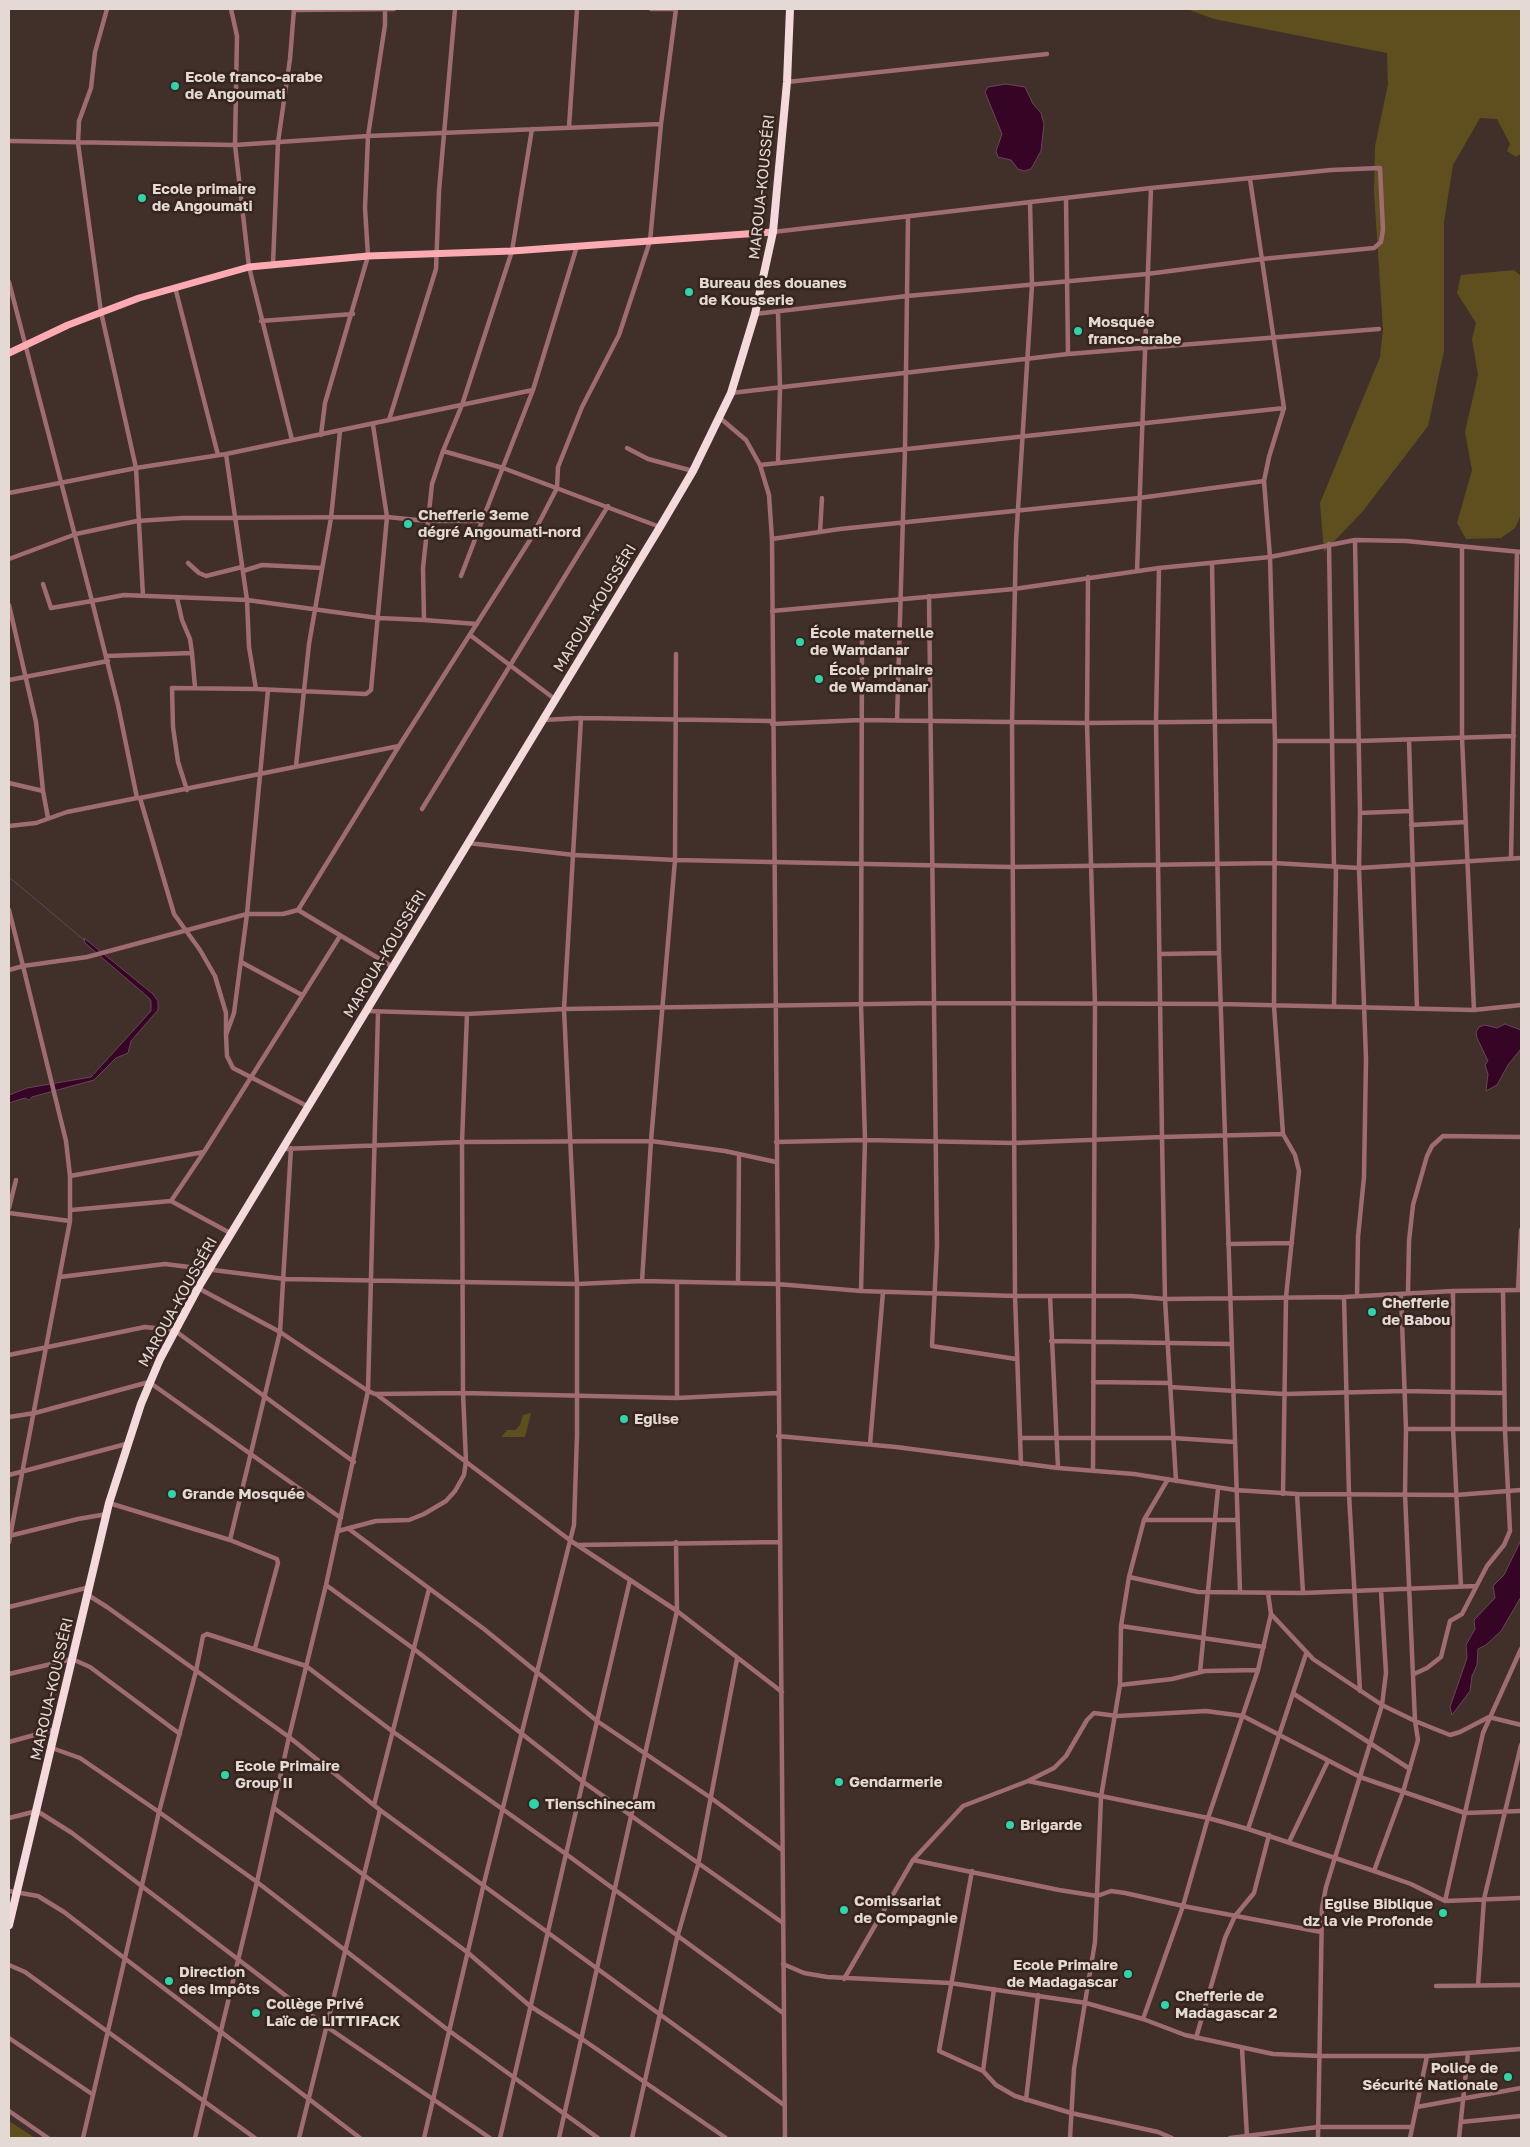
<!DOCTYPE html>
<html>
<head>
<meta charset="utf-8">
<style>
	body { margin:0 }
	#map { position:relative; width:1530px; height:2147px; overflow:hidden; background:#412f29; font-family:"Golos Text",sans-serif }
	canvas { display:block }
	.frame { position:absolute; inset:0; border:10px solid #e5d9d5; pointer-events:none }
</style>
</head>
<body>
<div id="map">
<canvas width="1530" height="2147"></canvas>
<div class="frame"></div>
</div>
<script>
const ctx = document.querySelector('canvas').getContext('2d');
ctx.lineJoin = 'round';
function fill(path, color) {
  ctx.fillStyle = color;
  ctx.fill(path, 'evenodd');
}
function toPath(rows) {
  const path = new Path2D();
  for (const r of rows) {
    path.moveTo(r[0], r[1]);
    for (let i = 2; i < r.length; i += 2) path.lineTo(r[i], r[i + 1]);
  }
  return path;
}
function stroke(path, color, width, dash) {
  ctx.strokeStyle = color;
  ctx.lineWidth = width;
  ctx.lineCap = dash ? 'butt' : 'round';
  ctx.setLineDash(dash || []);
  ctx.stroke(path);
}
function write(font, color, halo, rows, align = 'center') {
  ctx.font = font + ' "Golos Text",sans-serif';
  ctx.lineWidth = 5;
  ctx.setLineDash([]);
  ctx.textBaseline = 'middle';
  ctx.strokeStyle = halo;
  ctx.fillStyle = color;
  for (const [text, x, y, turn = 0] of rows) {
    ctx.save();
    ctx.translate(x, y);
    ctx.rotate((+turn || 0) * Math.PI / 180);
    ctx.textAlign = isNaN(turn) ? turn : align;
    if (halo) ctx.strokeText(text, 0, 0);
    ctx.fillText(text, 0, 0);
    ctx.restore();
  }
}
fill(toPath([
	[1187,9,1521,9,1521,154,1516,157,1507,151,1510,144,1497,119,1480,118,1453,165,1444,222,1444,351,1428,426,1363,511,1324,552,1320,503,1380,357,1383,329,1374,192,1375,146,1388,84,1387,53,1214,19],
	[1514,270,1521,276,1521,515,1515,528,1501,538,1466,539,1457,523,1472,470,1465,432,1478,375,1472,339,1476,323,1457,293,1461,275],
	[531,1413,525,1437,501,1437,507,1430,515,1430,520,1425,523,1415],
	[9,2121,35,2138,9,2138]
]), '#5f4f1e');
const water = toPath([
	[1006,84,1025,87,1033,104,1041,113,1044,124,1041,151,1031,169,1024,171,1018,169,1011,160,998,157,996,151,1002,134,985,92,988,87,1006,84],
	[84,938,153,994,158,1001,158,1010,131,1041,128,1053,116,1058,94,1080,32,1097,29,1100,25,1098,9,1103,9,1095,27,1088,91,1077,151,1011,151,1001,149,998,85,943,84,938],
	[1505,1024,1521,1030,1521,1049,1508,1065,1497,1085,1486,1091,1488,1074,1485,1065,1488,1061,1477,1038,1476,1032,1479,1027,1485,1025,1497,1028,1505,1024],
	[1521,1540,1521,1597,1501,1631,1486,1645,1478,1649,1477,1665,1472,1676,1470,1691,1452,1715,1450,1707,1467,1658,1466,1645,1475,1629,1474,1620,1495,1598,1493,1586,1504,1575,1521,1540]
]);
fill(water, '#360525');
stroke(water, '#6a455a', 1);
stroke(toPath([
	[9,877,84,940]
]), '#6a455a', 1);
stroke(toPath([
	[107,9,95,52,91,88,79,121,78,143,101,312,136,468,143,596],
	[231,9,237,36,235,145,249,267,292,440],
	[651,9,676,9],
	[294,10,394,9],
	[787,82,1047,54],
	[569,127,577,9],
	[9,141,235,145,368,136,661,124],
	[1066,198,1068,354],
	[273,264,278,142,290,59,294,9],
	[9,282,92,601,124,595,247,600,378,618,424,620,423,568,432,484,443,451,462,405,512,251,532,129],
	[175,287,218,455],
	[755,314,907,296,1147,274,1262,259,1374,248,1381,242,1383,230,1380,168,1331,170,1151,188,773,232],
	[261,321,353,314],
	[731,393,1068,354,1379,329],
	[720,418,746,440,760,465,769,495,772,539,785,2138],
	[389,420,436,269,439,191,455,9],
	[321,435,325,403,368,256,365,208,368,136,385,25,385,9],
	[627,448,648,459,693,471],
	[443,451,503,468,660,527],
	[226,454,247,600,249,647,256,689,366,694,371,690,387,517,373,425],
	[778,461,780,388,778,312],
	[760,465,1284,408],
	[9,493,136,468,226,454,533,390],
	[820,532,822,498],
	[772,539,840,529,1139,498,1264,481],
	[1355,540,1360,813,1359,868,1366,1059,1364,1177,1358,1237,1357,1296],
	[1329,544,1334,867],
	[1462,547,1462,737,1474,1010],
	[9,559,76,534,137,521,183,518,387,517,427,521,482,521,533,390,577,246],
	[188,563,199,573,206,576,242,567],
	[1212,563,1219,953,1240,1591],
	[1159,568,1156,722,1162,1137,1283,1134,1274,1006,1275,741,1270,557,1264,481,1269,457,1284,408,1250,179],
	[243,571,262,565,322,568],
	[1137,571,1151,188],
	[461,576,482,521],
	[1088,577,1087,723,1095,1004,1093,1471],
	[43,584,51,608,92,601,118,705,137,798,140,798,174,914,200,950,215,976,226,1013,226,1035],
	[929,596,937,1245,932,1346,1016,1359],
	[9,605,36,722,43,791,9,783],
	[772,611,1014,589,1159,568,1270,557,1355,540,1406,541,1521,552],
	[424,620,477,624],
	[470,635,556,700],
	[192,653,195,687],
	[106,656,192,653,190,639,182,620,177,598],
	[9,680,108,661],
	[268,690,247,914,234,1013,226,1035,227,1056,233,1068,309,1107],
	[543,720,581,718,772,721],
	[897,720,905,449,908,218],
	[772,724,861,720,1087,723,1274,721],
	[1409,740,1417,1009],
	[1275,741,1358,741,1514,736],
	[296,766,309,644,331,518,340,431],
	[187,790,178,762,173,727,172,688,256,689],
	[43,791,48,818],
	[140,798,399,746],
	[422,809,608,506],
	[1360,813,1410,811],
	[1411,825,1466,822],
	[9,826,36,823,67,812,137,798],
	[468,843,574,855,675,860,1012,867,1274,863,1359,868,1521,858],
	[1511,858,1517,552],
	[9,910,23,966,9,970],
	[298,910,393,967],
	[1160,954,1219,953],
	[241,962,302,995],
	[1334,1007,1336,867],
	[366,1011,467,1014,564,1009,934,1003,1221,1004,1474,1010,1521,1005],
	[776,1142,865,1140,1014,1143,1162,1137,1165,1299,1176,1481],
	[283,1149,462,1142,651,1141,725,1151,776,1162],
	[70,1176,204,1152],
	[171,1201,204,1152,340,936],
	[9,1208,16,1180],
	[71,1210,171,1201,232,1234],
	[9,1213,70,1221],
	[1228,1244,1292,1243],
	[60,1277,165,1264,285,1279,577,1284,642,1281,777,1284,861,1291,1015,1296,1131,1296,1165,1299,1344,1297,1453,1291,1521,1290],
	[642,1281,651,1141,675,860,676,654],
	[677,1282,677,1398],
	[738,1283,739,1154],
	[198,1288,280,1332,368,1391,375,1394,463,1393,677,1398,777,1393],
	[1518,1290,1521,1230],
	[861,1291,865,1140,861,1004,862,630],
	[1453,1291,1453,1428,1461,1587],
	[1408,1293,1409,1241,1413,1205,1427,1156,1432,1146,1443,1136,1521,1137],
	[1050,1296,1058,1468],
	[1344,1297,1349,1494,1360,1691],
	[1051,1341,1230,1344],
	[9,1355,145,1327,174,1330,354,1462],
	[1093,1382,1170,1383],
	[1170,1387,1284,1394,1404,1391,1504,1393],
	[376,1394,571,1541,677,1611,782,1692],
	[9,1417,35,1413,149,1382,341,1518],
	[1406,1429,1521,1429],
	[778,1436,896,1447,1058,1468,1134,1474,1235,1490,1297,1494,1456,1495,1521,1490],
	[1020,1438,1173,1438,1234,1442],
	[870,1444,883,1292],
	[1021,1464,1015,1296,1012,722,1016,541,1032,285,1030,202],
	[9,1475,126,1444],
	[1168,1479,1144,1520,1129,1577,1198,1592,1303,1593,1476,1586],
	[1283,1494,1286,1297,1299,1171,1295,1155,1283,1134],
	[1297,1494,1303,1593],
	[109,1503,230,1540,277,1559,278,1563,255,1648],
	[1144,1520,1237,1520],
	[349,1529,484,1629,597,1721,711,1798,782,1850],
	[338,1531,376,1521,409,1520,424,1514,446,1501,455,1491,464,1475,466,1461,463,1393,462,1142,467,1014],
	[9,1536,78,1519,107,1514],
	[230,1540,280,1332,291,1148],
	[9,1542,70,1221,70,1176,66,1141,23,966,87,957,247,914,283,914,298,910,399,746,530,540,557,488,558,467,582,407,619,335,650,241,661,124,676,9],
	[577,1545,780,1542],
	[1129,1577,1121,1626,1264,1647],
	[630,1580,566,1854,783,2013],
	[326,1585,414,1649,582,1781,783,1923],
	[88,1595,107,1607,289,1737,380,1810,784,2105],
	[9,1607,90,1587],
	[1271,1614,1313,1659,1382,1705,1415,1721,1450,1735,1460,1732,1489,1717,1521,1725],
	[1200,1672,1218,1489],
	[9,1674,72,1659,90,1667,180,1734],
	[1414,1674,1427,1668,1441,1657,1450,1621,1462,1614,1487,1566,1504,1545,1510,1531,1505,1430,1503,1290],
	[1120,1685,1172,1679,1205,1671,1258,1670],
	[1294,1694,1410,1769],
	[9,1742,56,1729],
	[52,1748,80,1758,159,1812,257,1882,448,2030,598,2138],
	[1028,1781,1208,1818,1248,1829,1374,1871,1411,1884,1445,1901,1521,1898],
	[374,1805,429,1589],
	[274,1808,467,1952,530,2006,582,2039,726,2138],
	[9,1818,37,1811,72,1833,327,2027,490,2138],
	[1248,1829,1306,1654],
	[1289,1842,1328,1761],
	[972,1871,939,2051,983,2071,996,2085,1015,2096,1071,2113,1158,2132,1172,2138],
	[1374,1871,1403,1792,1418,1740,1415,1721,1405,1494,1406,1429,1401,1294],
	[9,1891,38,1896,64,1912,360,2138],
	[1445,1901,1483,1733,1521,1649],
	[1321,1932,1183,1906,1125,1893,1111,1891,1097,1896,1059,1890,913,1860,963,1806,1028,1781,1054,1768,1066,1756,1087,1720,1094,1713,1117,1716,1206,1711,1243,1716,1360,1777,1465,1813,1521,1811],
	[783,1964,804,1973,827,1977,950,1983,1086,2003,1143,2019,1185,2035,1273,2054,1321,2056,1427,2056,1521,2049],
	[9,1965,25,1972,255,2138],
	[844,1979,913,1860],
	[1478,1985,1484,1899,1521,1745],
	[1436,1986,1521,1985],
	[1143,2019,1183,1906,1208,1818,1258,1670,1271,1614,1268,1593],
	[9,2038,92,2094],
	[1196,2038,1225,1938,1235,1916,1254,1893,1269,1835],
	[1242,2048,1247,2137],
	[983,2071,994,1989],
	[1026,2100,1038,1995],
	[1417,2107,1521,2088],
	[9,2111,48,2138],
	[1461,2122,1521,2116],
	[83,2138,159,1812,196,1671,203,1636,207,1634,306,1666,392,1731,566,1854,500,2138],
	[195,2138,257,1882,289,1737,326,1585,368,1391,378,1012],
	[299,2138,380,1810],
	[424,2138,484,1883,574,1525,577,1435,577,1284,564,1009,581,718],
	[559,2138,677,1611,676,1542],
	[632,2138,677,1938,698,1865,737,1659],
	[1070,2138,1074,2069,1095,1942,1101,1797,1120,1685,1121,1626],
	[1230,2138,1318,2127,1412,2127],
	[1318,2138,1322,1908,1326,1887,1382,1705,1386,1673,1381,1590],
	[1410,2138,1427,2056],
	[1459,2138,1468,2053]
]), '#9f6c72', 4.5);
stroke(toPath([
	[9,353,68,325,139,298,249,267,368,256,512,251,773,232]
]), '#feaab3', 7);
stroke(toPath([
	[9,1925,109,1503,141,1404,160,1359,198,1288,660,527,693,471,731,393,755,314,773,232,787,82,790,9]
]), '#f4dadc', 8);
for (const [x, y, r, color] of [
	[175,86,5,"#2fd4aa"],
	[142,198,5,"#2fd4aa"],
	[689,292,5,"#2fd4aa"],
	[1078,331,5,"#2fd4aa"],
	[408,524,5,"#2fd4aa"],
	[800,642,5,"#2fd4aa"],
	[819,679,5,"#2fd4aa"],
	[1372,1312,5,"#2fd4aa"],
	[624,1419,5,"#2fd4aa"],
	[172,1494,5,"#2fd4aa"],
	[225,1775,5,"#2fd4aa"],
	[839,1782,5,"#2fd4aa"],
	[534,1804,6,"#2fd4aa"],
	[1010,1825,5,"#2fd4aa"],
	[844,1910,5,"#2fd4aa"],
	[1443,1913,5,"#2fd4aa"],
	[1128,1974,5,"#2fd4aa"],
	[169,1981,5,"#2fd4aa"],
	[1165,2005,5,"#2fd4aa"],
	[256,2013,5,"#2fd4aa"],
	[1508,2077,5,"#2fd4aa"]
]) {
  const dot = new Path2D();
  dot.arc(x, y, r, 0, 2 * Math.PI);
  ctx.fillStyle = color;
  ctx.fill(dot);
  stroke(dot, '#36251f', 2);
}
write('bold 15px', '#e5d9d5', '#36251f', [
	["Ecole franco-arabe",185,77],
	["de Angoumati",185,94],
	["Ecole primaire",152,189],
	["de Angoumati",152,206],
	["Bureau des douanes",699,283],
	["de Kousserie",699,300],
	["Mosquée",1088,322],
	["franco-arabe",1088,339],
	["Chefferie 3eme",418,515],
	["dégré Angoumati-nord",418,532],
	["École maternelle",810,633],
	["de Wamdanar",810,650],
	["École primaire",829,670],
	["de Wamdanar",829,687],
	["Chefferie",1382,1303],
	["de Babou",1382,1320],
	["Eglise",634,1419],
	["Grande Mosquée",182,1494],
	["Ecole Primaire",235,1766],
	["Group II",235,1783],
	["Gendarmerie",849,1782],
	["Tienschinecam",545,1804],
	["Brigarde",1020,1825],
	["Comissariat",854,1901],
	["de Compagnie",854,1918],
	["Eglise Biblique",1433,1904,"right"],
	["dz la vie Profonde",1433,1921,"right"],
	["Ecole Primaire",1118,1965,"right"],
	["de Madagascar",1118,1982,"right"],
	["Direction",179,1972],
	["des Impôts",179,1989],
	["Chefferie de",1175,1996],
	["Madagascar 2",1175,2013],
	["Collège Privé",266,2004],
	["Laïc de LITTIFACK",266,2021],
	["Police de",1498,2068,"right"],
	["Sécurité Nationale",1498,2085,"right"]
], 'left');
write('15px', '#e5d9d5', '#36251f', [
	["MAROUA-KOUSSÉRI",762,187,-84],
	["MAROUA-KOUSSÉRI",595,608,-59],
	["MAROUA-KOUSSÉRI",385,954,-59],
	["MAROUA-KOUSSÉRI",178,1302,-61],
	["MAROUA-KOUSSÉRI",52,1689,-77]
]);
</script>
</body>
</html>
